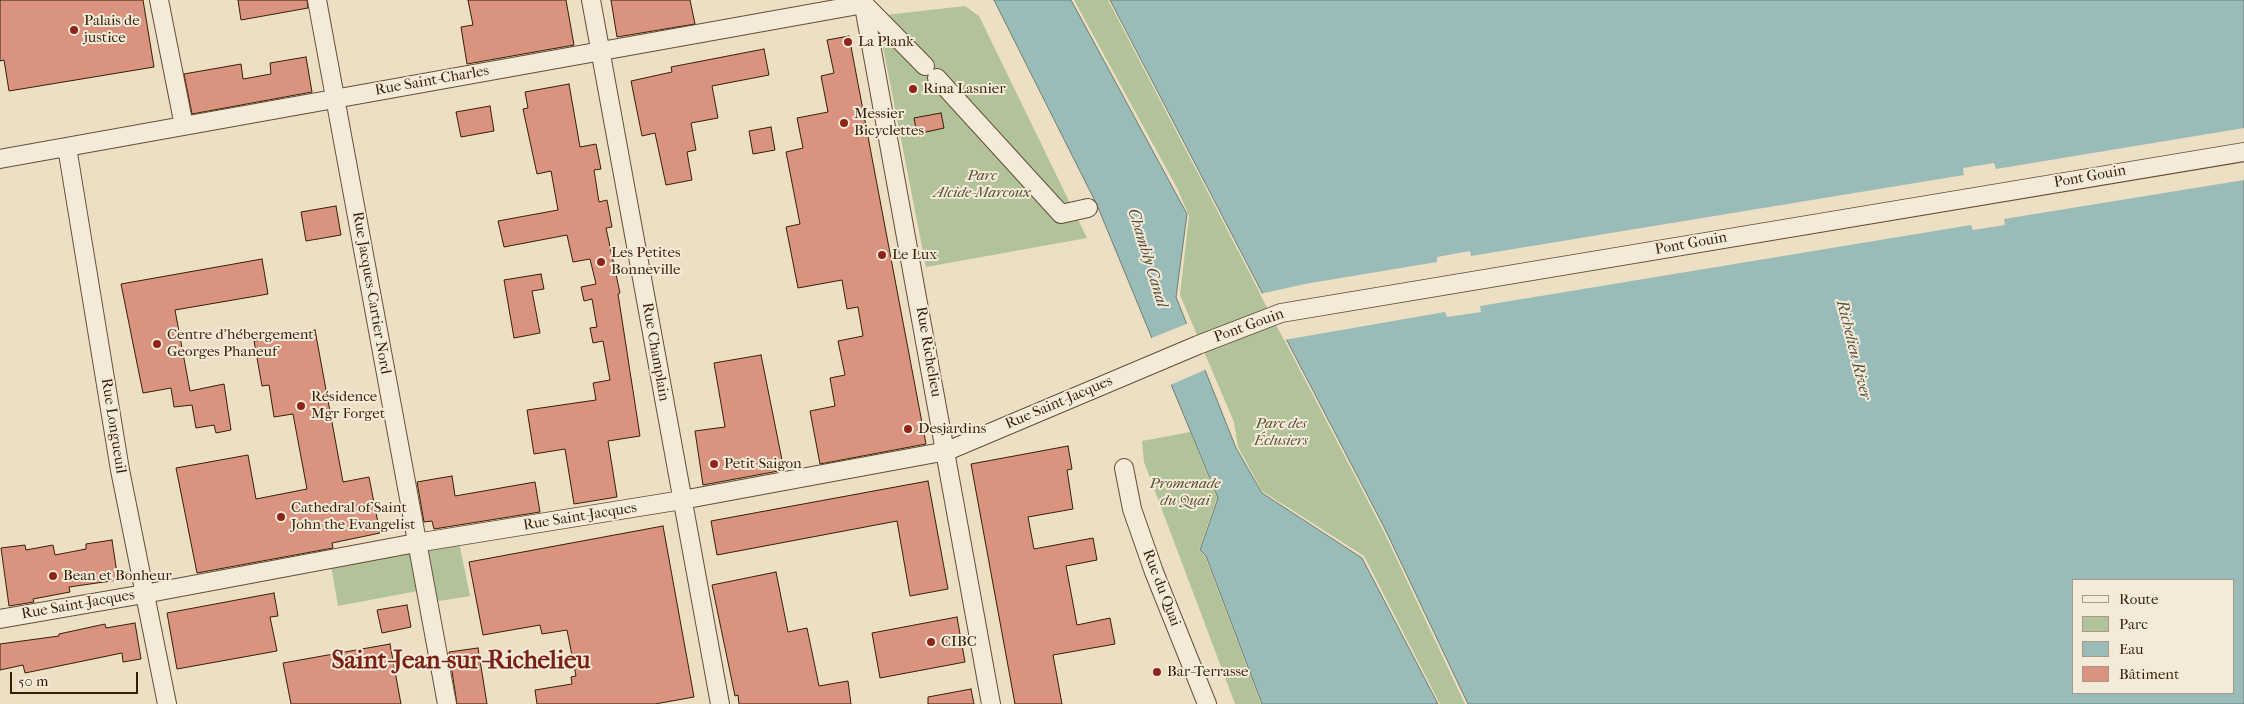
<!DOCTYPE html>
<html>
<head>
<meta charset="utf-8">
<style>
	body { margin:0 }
	#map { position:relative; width:2244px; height:704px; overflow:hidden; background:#ecdfc4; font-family:"IM FELL French Canon",serif }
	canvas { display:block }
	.legend { position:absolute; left:2072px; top:579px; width:162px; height:115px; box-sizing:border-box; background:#f3ead9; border:1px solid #a79985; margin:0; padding:6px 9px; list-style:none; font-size:15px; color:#361f06 }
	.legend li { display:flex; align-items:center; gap:10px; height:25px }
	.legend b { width:25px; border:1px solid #a79985 }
	.scale { position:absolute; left:10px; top:672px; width:128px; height:22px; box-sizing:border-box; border:2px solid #361f06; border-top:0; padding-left:6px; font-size:15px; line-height:18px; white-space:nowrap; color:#361f06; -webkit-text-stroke:4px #f3ead9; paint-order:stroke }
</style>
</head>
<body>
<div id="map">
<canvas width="2244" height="704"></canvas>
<ul class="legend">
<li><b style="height:6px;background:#f3ead9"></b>Route</li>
<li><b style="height:14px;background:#b2c399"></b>Parc</li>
<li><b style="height:14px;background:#99bcb9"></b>Eau</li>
<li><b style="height:14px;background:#da937e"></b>Bâtiment</li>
</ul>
<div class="scale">50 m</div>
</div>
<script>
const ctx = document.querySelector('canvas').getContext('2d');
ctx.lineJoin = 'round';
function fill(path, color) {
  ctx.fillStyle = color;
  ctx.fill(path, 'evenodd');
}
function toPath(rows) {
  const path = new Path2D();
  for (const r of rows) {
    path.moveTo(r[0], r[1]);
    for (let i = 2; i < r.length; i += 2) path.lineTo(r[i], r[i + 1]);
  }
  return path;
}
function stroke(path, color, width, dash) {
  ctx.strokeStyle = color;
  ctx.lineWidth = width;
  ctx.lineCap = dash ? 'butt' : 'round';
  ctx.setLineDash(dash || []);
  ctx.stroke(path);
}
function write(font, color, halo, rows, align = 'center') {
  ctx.font = font + ' "IM FELL French Canon",serif';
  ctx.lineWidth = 4;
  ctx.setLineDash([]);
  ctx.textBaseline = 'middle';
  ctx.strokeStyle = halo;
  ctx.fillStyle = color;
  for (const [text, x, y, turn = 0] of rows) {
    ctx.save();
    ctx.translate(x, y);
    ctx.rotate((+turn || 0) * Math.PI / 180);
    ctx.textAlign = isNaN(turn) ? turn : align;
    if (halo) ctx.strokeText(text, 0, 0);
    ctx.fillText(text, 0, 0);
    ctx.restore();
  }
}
fill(toPath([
	[1074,0,1108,0,1384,532,1465,704,1440,704,1364,556,1262,491,1238,447,1234,422,1180,295,1189,216,1177,188],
	[965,6,979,16,1087,238,926,267,877,16],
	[1190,432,1217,498,1199,550,1205,556,1261,704,1235,704,1144,462,1142,441],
	[459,542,470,596,433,602,424,549],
	[414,549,423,590,338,606,331,565]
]), '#b2c399');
const water = toPath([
	[994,0,1071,0,1187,214,1176,297,1236,448,1262,493,1362,558,1438,704,1262,704,1206,556,1200,550,1218,498,1097,205,994,0],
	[1110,0,2244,0,2244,704,1468,704,1385,529,1110,0],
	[2073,580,2233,580,2233,693,2073,693,2073,580]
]);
fill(water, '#99bcb9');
stroke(water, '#717d71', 1);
fill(toPath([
	[2244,128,2244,180,2004,219,2005,225,1973,230,1971,225,1480,306,1481,312,1447,317,1445,312,1284,340,1260,294,1305,284,1437,262,1437,257,1470,251,1471,256,1964,175,1963,168,1994,163,1996,169],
	[1189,323,1207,369,1168,386,1149,339]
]), '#ecdfc4');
const building = toPath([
	[0,0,143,0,154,67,9,91,4,60,0,61,0,0],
	[238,0,307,0,308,8,241,20,238,0],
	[468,0,566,0,574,45,467,64,461,27,473,25,468,0],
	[611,0,690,0,695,24,617,37,611,0],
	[849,36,926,444,820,464,810,411,835,406,830,378,845,375,838,341,863,336,858,307,847,309,842,280,798,288,786,227,800,224,786,152,803,148,797,118,828,112,821,76,834,73,827,40,849,36],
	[764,49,769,75,712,86,718,118,691,123,696,150,687,152,692,180,666,185,655,133,642,136,631,81,672,72,671,67,764,49],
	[306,57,312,92,192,114,184,74,241,64,243,79,271,74,270,63,306,57],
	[569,84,580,147,596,144,601,169,594,170,599,202,607,200,612,227,606,228,620,293,618,294,640,436,608,441,617,497,574,504,565,449,534,454,527,410,596,400,593,383,610,380,603,341,593,343,590,328,597,327,592,299,584,301,581,287,596,284,590,259,573,262,567,235,504,247,498,221,558,210,551,171,537,174,523,109,528,108,525,92,569,84],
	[490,106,494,131,461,137,456,112,490,106],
	[941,113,944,128,917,134,914,118,941,113],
	[771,127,775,150,753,154,749,131,771,127],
	[336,206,341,235,306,241,301,212,336,206],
	[262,259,268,294,175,310,190,391,224,384,231,430,216,433,214,425,196,428,192,405,174,407,171,388,143,393,121,284,262,259],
	[541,274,544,289,532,291,540,333,514,338,504,280,541,274],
	[315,330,343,482,369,477,380,533,332,543,333,548,197,573,176,468,248,455,256,499,307,489,293,414,274,417,269,385,262,386,254,341,315,330],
	[761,355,784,470,703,485,695,431,725,427,714,363,761,355],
	[1068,446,1072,469,1067,470,1073,509,1028,517,1034,549,1093,538,1097,560,1066,566,1077,625,1110,618,1115,644,1053,655,1062,704,1015,704,971,464,1068,446],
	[452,476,455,496,535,482,540,512,434,529,432,521,424,522,417,482,452,476],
	[928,481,948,589,910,596,897,521,717,555,711,521,928,481],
	[663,526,694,697,655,704,537,704,535,690,572,684,571,677,576,676,567,630,542,634,540,625,483,635,469,562,663,526],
	[112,540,118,580,69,587,70,592,33,599,34,602,9,606,1,548,25,545,26,550,53,545,55,555,86,549,86,544,112,540],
	[776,572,788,632,807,628,819,686,848,681,851,704,739,704,738,695,735,696,712,585,776,572],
	[274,593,278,616,270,617,277,651,177,669,167,613,274,593],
	[407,605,411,627,382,633,377,610,407,605],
	[957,617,965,662,880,678,872,633,957,617],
	[135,623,141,659,123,662,122,653,25,673,23,665,0,670,0,644,59,636,59,634,105,624,106,628,135,623],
	[390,644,401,704,291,704,283,663,390,644],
	[478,648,487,704,457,704,449,652,478,648],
	[971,689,974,704,928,704,928,697,971,689]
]);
fill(building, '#da937e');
stroke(building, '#361f06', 1);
const minor = toPath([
	[159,0,184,126],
	[317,0,447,704],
	[591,0,720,704],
	[863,1,991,704],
	[937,78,1061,214,1088,208],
	[67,147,120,470,167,704],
	[0,159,864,4,925,66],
	[1124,468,1132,509,1154,572,1207,704],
	[0,619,144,594,416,543,682,500,947,451,1198,345,1281,313,2244,152]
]);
stroke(minor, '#644f36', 20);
stroke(minor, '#f3ead9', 18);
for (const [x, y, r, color] of [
	[74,30,5,"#8f2418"],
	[848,42,5,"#8f2418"],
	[913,89,5,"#8f2418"],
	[844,123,5,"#8f2418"],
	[882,255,5,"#8f2418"],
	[601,262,5,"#8f2418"],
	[157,344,5,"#8f2418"],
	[301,406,5,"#8f2418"],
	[908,429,5,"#8f2418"],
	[714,464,5,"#8f2418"],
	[281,517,5,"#8f2418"],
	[53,576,5,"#8f2418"],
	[931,642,5,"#8f2418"],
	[1157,672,5,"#8f2418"]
]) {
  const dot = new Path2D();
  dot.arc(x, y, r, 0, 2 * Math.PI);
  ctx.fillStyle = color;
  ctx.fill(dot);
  stroke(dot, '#f3ead9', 2);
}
write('15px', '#361f06', '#f3ead9', [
	["Palais de",84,21],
	["justice",84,38],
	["La Plank",858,42],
	["Rina Lasnier",923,89],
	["Messier",854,114],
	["Bicyclettes",854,131],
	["Les Petites",611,253],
	["Bonneville",611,270],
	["Le Lux",892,255],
	["Centre d'hébergement",167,335],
	["Georges Phaneuf",167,352],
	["Résidence",311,397],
	["Mgr Forget",311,414],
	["Desjardins",918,429],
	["Petit Saigon",724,464],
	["Cathedral of Saint",291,508],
	["John the Evangelist",291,525],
	["Bean et Bonheur",63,576],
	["CIBC",941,642],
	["Bar-Terrasse",1167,672]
], 'left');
write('15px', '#361f06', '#f3ead9', [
	["Rue Saint-Charles",432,81,-10],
	["Pont Gouin",2090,177,-10],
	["Pont Gouin",1691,244,-10],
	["Rue Jacques-Cartier Nord",371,293,80],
	["Pont Gouin",1249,326,-20],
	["Rue Champlain",655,352,80],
	["Rue Richelieu",928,352,80],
	["Rue Saint-Jacques",1059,403,-23],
	["Rue Longueuil",113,426,81],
	["Rue Saint-Jacques",580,517,-9],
	["Rue du Quai",1161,588,69],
	["Rue Saint-Jacques",78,605,-10]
]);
write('italic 15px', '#5b5032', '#f3ead9', [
	["Parc",982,176],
	["Alcide-Marcoux",982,193],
	["Parc des",1281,424],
	["Éclusiers",1281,441],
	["Promenade",1185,484],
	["du Quai",1185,501]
]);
write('italic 16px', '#544e3c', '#f3ead9', [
	["Chambly Canal",1147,258,73],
	["Richelieu River",1853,350,76]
]);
write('bold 25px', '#7a1f14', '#f3ead9', [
	["Saint-Jean-sur-Richelieu",461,662]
]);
</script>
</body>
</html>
